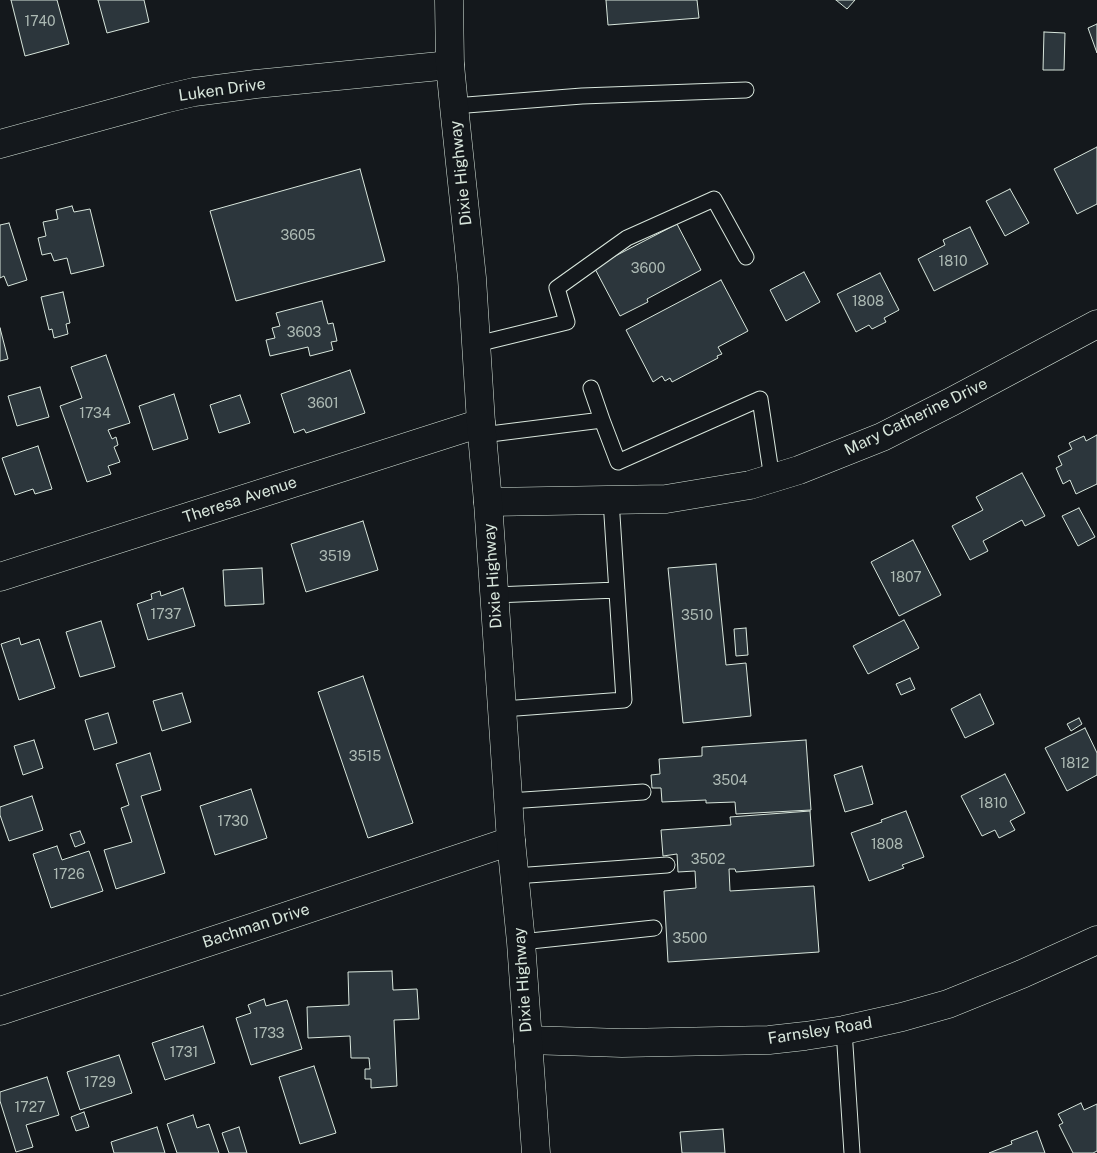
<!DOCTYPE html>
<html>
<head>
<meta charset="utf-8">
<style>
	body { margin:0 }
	canvas { display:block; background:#14181c }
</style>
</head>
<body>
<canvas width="1097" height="1153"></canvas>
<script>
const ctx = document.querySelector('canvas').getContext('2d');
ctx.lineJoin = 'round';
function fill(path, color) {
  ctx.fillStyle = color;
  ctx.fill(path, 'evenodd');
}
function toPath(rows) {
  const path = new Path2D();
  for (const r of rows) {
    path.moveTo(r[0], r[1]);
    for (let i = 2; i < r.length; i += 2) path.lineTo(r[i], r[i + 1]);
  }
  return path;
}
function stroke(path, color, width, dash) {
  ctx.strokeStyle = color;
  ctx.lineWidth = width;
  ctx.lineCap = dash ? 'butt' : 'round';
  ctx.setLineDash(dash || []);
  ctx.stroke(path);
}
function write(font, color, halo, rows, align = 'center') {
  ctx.font = font + ' "Public Sans",sans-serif';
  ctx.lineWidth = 4;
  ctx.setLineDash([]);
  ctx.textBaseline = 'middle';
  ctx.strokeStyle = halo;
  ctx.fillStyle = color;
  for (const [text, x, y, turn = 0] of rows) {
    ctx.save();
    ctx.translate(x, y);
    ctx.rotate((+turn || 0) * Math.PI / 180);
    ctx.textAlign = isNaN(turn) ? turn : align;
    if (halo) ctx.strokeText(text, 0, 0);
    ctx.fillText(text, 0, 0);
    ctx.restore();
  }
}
const building = toPath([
	[11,0,57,0,69,44,25,56,11,0],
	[98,0,144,0,149,22,107,33,98,0],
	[606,0,697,0,699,18,608,25,606,0],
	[836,0,855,0,847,9,836,0],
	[1097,24,1097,53,1088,28,1097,24],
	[1044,32,1065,33,1064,70,1043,70,1044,32],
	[1097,147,1097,204,1077,214,1054,169,1097,147],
	[360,169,385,261,236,301,210,211,360,169],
	[1010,189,1029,223,1005,236,986,201,1010,189],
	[72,206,74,212,90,209,104,266,71,274,67,258,54,261,51,253,42,255,38,238,46,236,43,222,58,219,56,210,72,206],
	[9,223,27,280,8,286,4,276,0,278,0,225,9,223],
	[677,224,701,270,647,299,648,302,620,316,594,267,677,224],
	[970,227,988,264,934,291,918,259,945,245,943,240,970,227],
	[804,272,820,302,786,321,770,290,804,272],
	[880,273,899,310,884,318,886,322,872,329,869,325,856,332,837,294,880,273],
	[721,280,748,331,718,347,722,354,717,356,718,358,672,382,670,378,665,381,662,376,653,382,626,330,721,280],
	[63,292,70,323,66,324,68,334,54,338,52,329,49,330,41,297,63,292],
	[322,301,328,324,333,323,337,341,331,342,333,350,310,356,308,347,270,356,266,340,275,338,272,328,280,326,276,313,322,301],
	[0,328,8,359,0,361,0,328],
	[106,355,130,423,108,430,112,439,116,437,118,445,114,447,120,462,108,466,111,474,87,482,60,406,82,398,71,367,106,355],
	[350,370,365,413,306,433,304,429,294,433,281,394,350,370],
	[40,387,49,417,17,426,8,396,40,387],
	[174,394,188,439,153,450,139,406,174,394],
	[240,395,250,423,219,433,210,405,240,395],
	[1097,435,1097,484,1076,494,1070,480,1063,484,1056,468,1062,465,1058,456,1072,449,1069,443,1084,436,1086,441,1097,435],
	[38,446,52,489,35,494,33,489,15,495,2,458,38,446],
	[1022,473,1045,516,1025,526,1022,520,983,541,988,551,970,560,952,526,983,510,976,497,1022,473],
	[1079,508,1095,537,1078,546,1062,516,1079,508],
	[363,521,378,570,306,592,291,544,363,521],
	[913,540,941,595,899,616,871,562,913,540],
	[716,564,726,665,746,663,751,716,683,723,668,568,716,564],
	[262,568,264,604,225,606,223,570,262,568],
	[183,588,195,626,148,640,137,604,152,599,151,594,160,591,161,596,183,588],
	[904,620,919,648,868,674,853,646,904,620],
	[101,621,115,667,80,677,66,632,101,621],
	[746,628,748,655,736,656,734,629,746,628],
	[19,638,21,645,39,639,55,688,19,700,1,644,19,638],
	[363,676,413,823,368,838,318,692,363,676],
	[910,678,915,689,901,695,896,684,910,678],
	[182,693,191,722,162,731,153,701,182,693],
	[980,694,994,724,965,738,951,709,980,694],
	[108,713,117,743,94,750,85,720,108,713],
	[1079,718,1082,724,1071,731,1067,724,1079,718],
	[1085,728,1097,753,1097,775,1067,791,1045,748,1085,728],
	[34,740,43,768,23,775,14,746,34,740],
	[806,740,811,810,736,814,735,802,706,803,706,800,662,802,661,788,652,788,651,775,660,774,659,759,702,756,702,747,806,740],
	[150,753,161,790,141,796,165,873,116,889,104,850,132,842,121,808,129,805,116,764,150,753],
	[862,766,873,804,845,812,834,775,862,766],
	[1005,774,1025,813,1010,821,1015,830,999,838,995,830,982,836,961,796,1005,774],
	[251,789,267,838,215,855,200,806,251,789],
	[32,796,43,830,9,841,0,815,0,807,32,796],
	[810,811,814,866,736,872,735,869,729,869,730,891,814,886,819,952,668,962,664,891,696,888,695,871,678,872,677,854,663,856,661,830,731,825,730,817,810,811],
	[906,811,924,857,902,865,904,868,869,881,851,833,882,822,881,820,906,811],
	[80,831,85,843,75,847,70,834,80,831],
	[57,846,62,860,89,851,103,891,51,908,33,854,57,846],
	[392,971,393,990,417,989,419,1019,394,1020,397,1086,371,1088,371,1079,365,1079,365,1069,370,1069,369,1058,351,1058,350,1036,308,1038,307,1007,349,1005,348,972,392,971],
	[264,999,266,1006,287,1000,302,1049,251,1065,236,1018,251,1013,248,1005,264,999],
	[203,1026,215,1063,165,1080,152,1043,203,1026],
	[119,1055,132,1093,80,1110,67,1072,119,1055],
	[314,1066,336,1133,300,1144,279,1077,314,1066],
	[47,1077,59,1115,26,1125,33,1147,16,1152,0,1101,0,1092,47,1077],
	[1081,1103,1084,1110,1097,1104,1097,1151,1093,1153,1073,1153,1059,1125,1063,1123,1058,1114,1081,1103],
	[84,1112,89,1127,76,1131,71,1117,84,1112],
	[193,1115,197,1128,209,1124,219,1153,177,1153,167,1124,193,1115],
	[157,1127,165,1153,114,1153,111,1142,157,1127],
	[239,1127,247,1153,229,1153,222,1133,239,1127],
	[723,1129,725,1153,682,1153,680,1132,723,1129],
	[1037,1131,1045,1153,989,1153,1012,1144,1011,1141,1037,1131]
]);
fill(building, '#2c363c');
stroke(building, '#d8e6dc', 1);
const lane = toPath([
	[454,106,582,96,746,90],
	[477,344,567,322,557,288,627,238,714,199,746,257],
	[591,388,602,420],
	[482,435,602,420,618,462,760,399,772,479],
	[495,595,617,590],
	[503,709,624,700,611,500],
	[509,801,643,792],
	[515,876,667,865],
	[521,942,654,928],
	[844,1030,852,1153]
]);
const street = toPath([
	[0,144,164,99,194,92,256,84,450,65],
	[488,502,666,499,750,485,799,470,882,437,951,402,1097,324],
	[0,577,481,423],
	[0,1011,254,927,511,841],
	[528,1040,622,1043,769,1040,805,1036,844,1030,902,1017,948,1004,1022,974,1097,940]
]);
const primary = toPath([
	[449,0,450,65,454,106,472,278,481,423,488,502,511,841,521,942,536,1153]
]);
stroke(lane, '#d8e6dc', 17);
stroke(street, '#d8e6dc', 29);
stroke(primary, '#d8e6dc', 29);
stroke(lane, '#14181c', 15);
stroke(street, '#14181c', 28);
stroke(primary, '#14181c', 28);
write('14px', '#adbab4', null, [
	["1740",40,22],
	["3605",298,236],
	["1810",953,262],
	["3600",648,269],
	["1808",868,302],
	["3603",304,333],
	["3601",323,404],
	["1734",95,414],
	["3519",335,557],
	["1807",906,578],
	["1737",166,615],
	["3510",697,616],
	["3515",365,757],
	["1812",1075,764],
	["3504",730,781],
	["1810",993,804],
	["1730",233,822],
	["1808",887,845],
	["3502",708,860],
	["1726",69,875],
	["3500",690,939],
	["1733",269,1034],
	["1731",184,1053],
	["1729",100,1083],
	["1727",30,1108]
]);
write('16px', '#d8e6dc', '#14181c', [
	["Luken Drive",222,90,-8],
	["Dixie Highway",461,173,-96],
	["Mary Catherine Drive",916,417,-26],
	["Theresa Avenue",240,500,-18],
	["Dixie Highway",493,576,-94],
	["Bachman Drive",256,926,-18],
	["Dixie Highway",523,980,-94],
	["Farnsley Road",820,1031,-9]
]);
</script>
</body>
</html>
